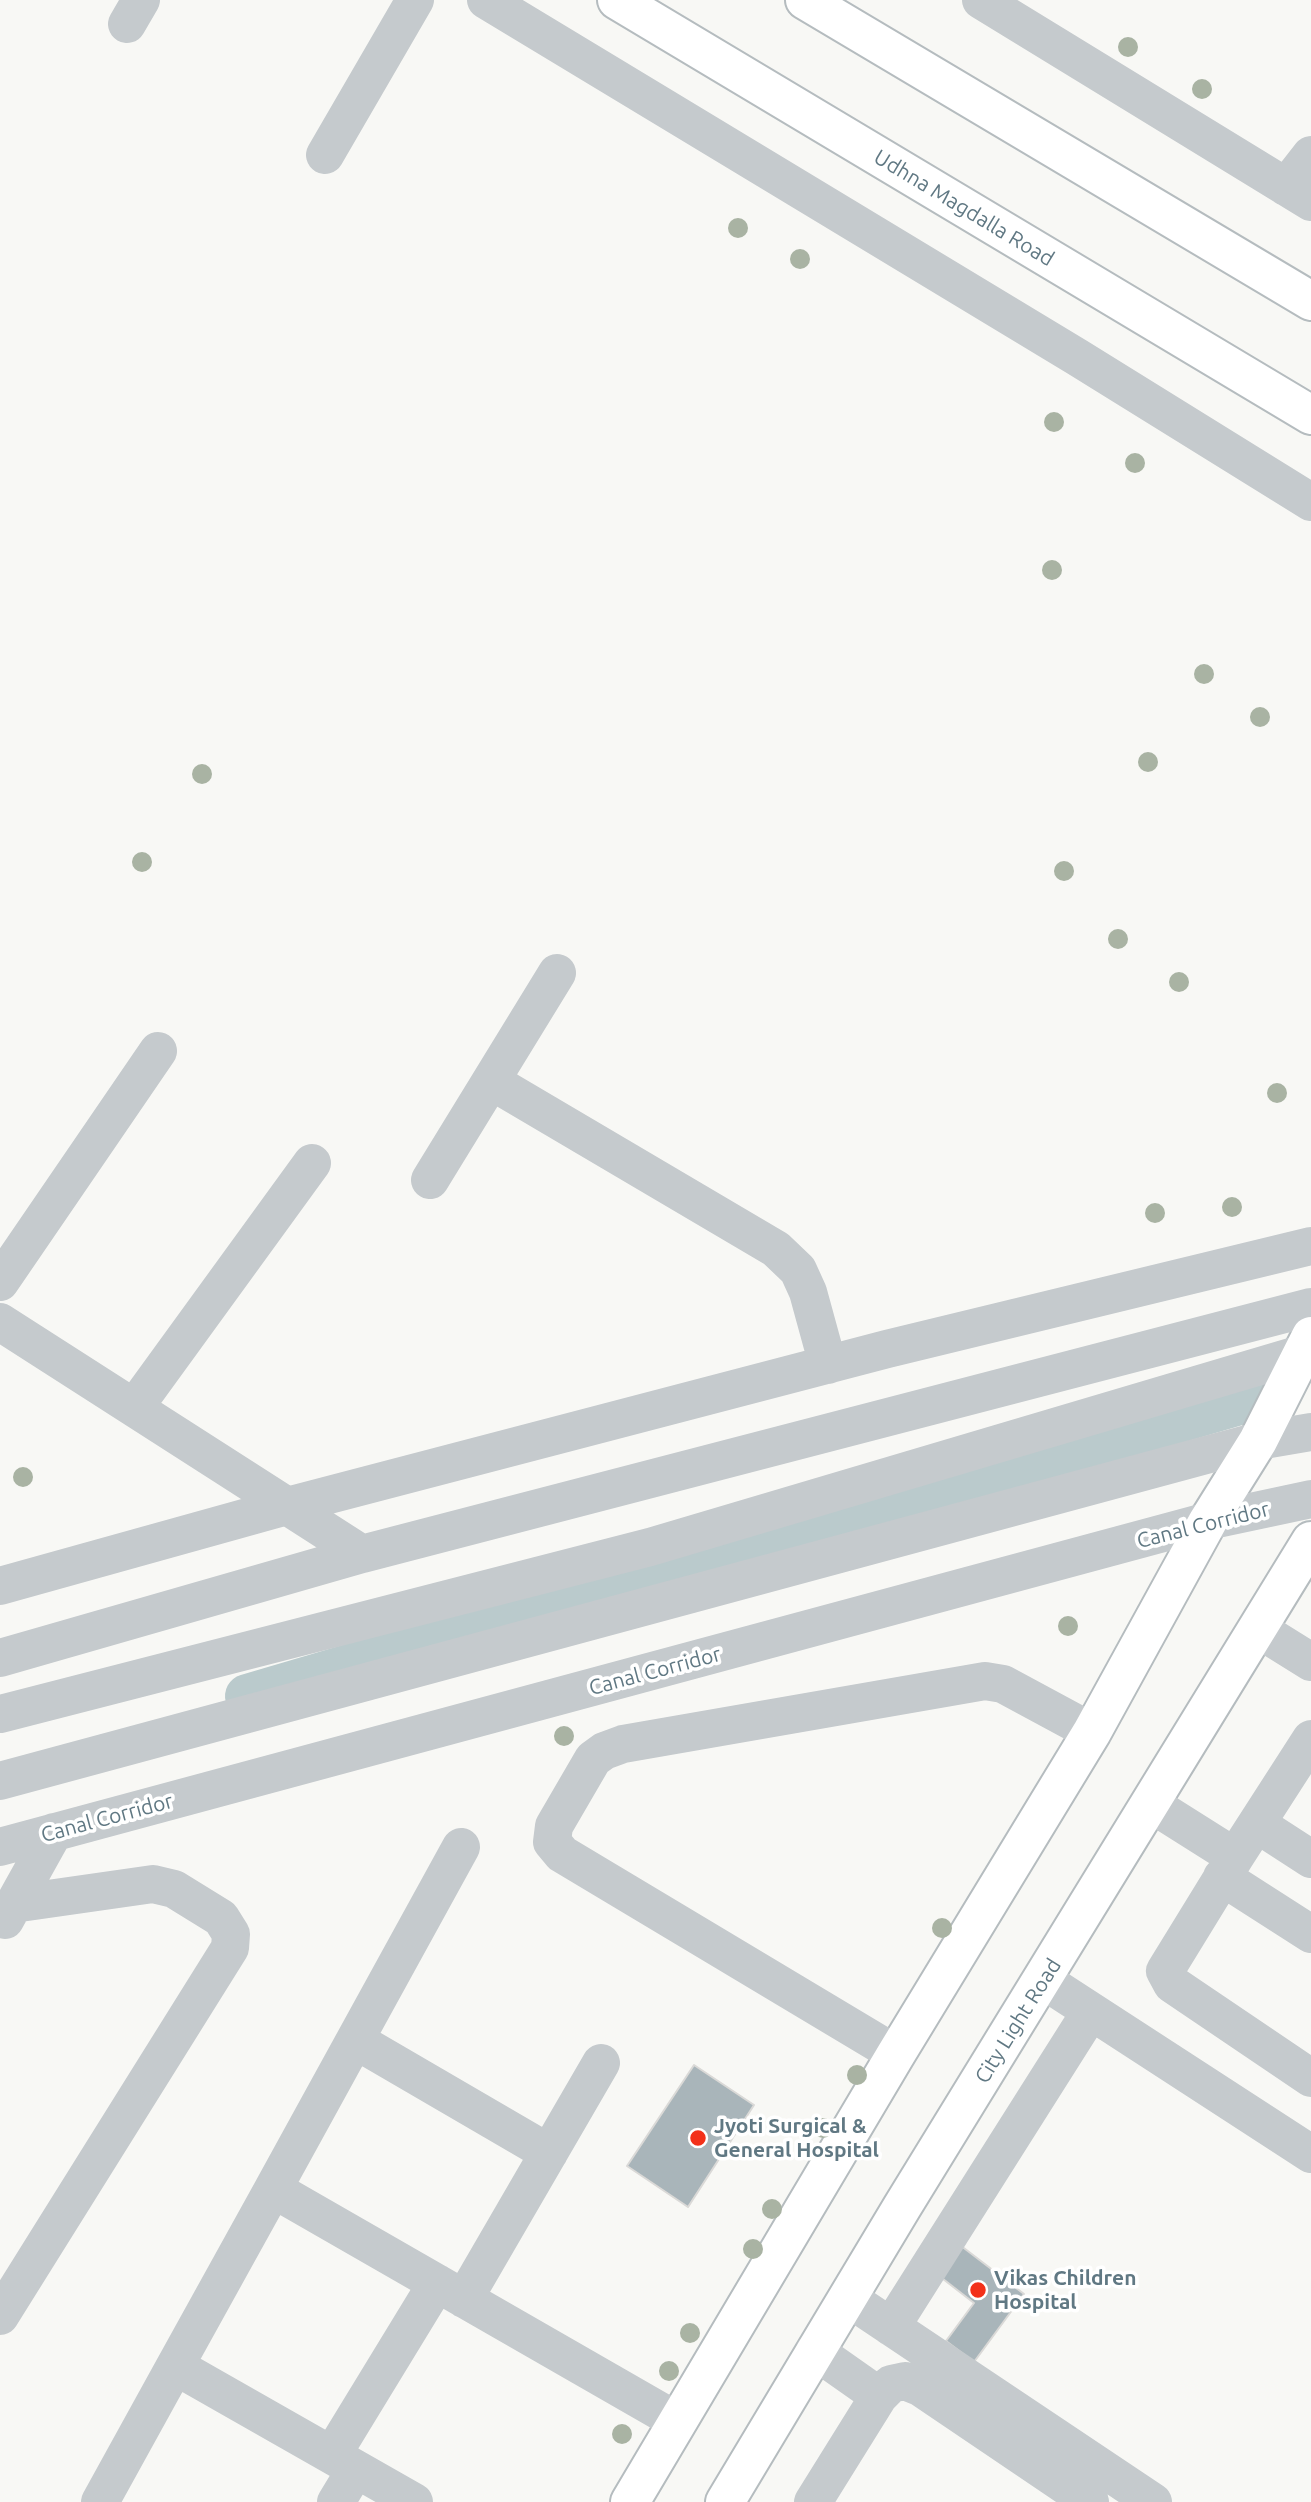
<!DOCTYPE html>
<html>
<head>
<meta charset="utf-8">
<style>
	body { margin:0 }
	canvas { display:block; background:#f8f8f5 }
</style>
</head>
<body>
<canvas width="1311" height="2502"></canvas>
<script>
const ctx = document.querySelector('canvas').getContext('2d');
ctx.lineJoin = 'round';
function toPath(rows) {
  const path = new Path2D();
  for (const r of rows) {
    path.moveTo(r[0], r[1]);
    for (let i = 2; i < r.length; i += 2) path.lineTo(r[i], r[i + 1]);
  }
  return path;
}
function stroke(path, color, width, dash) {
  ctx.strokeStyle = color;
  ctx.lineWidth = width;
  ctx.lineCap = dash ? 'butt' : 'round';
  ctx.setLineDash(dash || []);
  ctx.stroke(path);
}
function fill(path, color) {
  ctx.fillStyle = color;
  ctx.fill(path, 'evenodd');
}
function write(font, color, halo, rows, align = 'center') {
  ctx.font = font + ' Ubuntu,sans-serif';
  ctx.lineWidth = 7;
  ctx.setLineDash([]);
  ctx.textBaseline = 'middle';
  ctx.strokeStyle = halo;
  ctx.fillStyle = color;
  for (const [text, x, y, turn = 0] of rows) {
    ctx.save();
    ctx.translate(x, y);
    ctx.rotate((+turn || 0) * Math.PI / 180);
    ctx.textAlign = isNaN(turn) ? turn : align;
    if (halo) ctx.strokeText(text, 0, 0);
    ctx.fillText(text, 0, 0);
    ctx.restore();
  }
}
stroke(toPath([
	[247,1696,1267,1395]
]), '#bacacc', 44);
const building = toPath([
	[694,2065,754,2105,688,2207,627,2166,694,2065],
	[956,2242,1024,2294,974,2362,946,2341,974,2303,934,2272,956,2242]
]);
fill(building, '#a9b5ba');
stroke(building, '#dad9d7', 2);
const major = toPath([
	[617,0,1311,415],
	[805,0,1311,301],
	[630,2502,896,2054,1092,1732,1208,1521,1258,1441,1311,1336],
	[725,2502,902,2207,1311,1541]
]);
stroke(major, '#b5bcbf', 42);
stroke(toPath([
	[486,0,1077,357,1311,502],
	[981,0,1311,202],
	[127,24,141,0],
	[325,155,415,0],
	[1286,187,1311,155],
	[491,1081,776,1249,798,1270,808,1292,828,1365],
	[430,1180,557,973],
	[0,1282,158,1051],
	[0,1322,362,1554],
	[134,1408,312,1163],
	[0,1586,287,1506,887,1349,1311,1246],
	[1258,1629,1311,1662],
	[0,1658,362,1554,1311,1307],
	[0,1714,650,1547,1311,1351],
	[1311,1739,1235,1857,1165,1971,1172,1984,1311,2078],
	[0,1781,1258,1441,1311,1432],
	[1151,1804,1235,1857],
	[1257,1824,1311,1859],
	[0,1847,1208,1521,1311,1499],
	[1222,1877,1311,1934],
	[5,1920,54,1832],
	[1043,1980,1311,2154],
	[355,2040,549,2153],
	[896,2054,562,1854,552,1842,554,1826,593,1759,604,1751,623,1744,985,1681,1003,1684,1092,1732],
	[273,2189,461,1847],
	[848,2298,1153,2502],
	[464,2299,601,2063],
	[0,2316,230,1948,231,1934,221,1918,174,1889,153,1884,13,1904],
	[891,2327,1091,2011],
	[815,2351,879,2396],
	[332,2455,437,2283],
	[100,2502,175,2366],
	[336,2502,356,2469],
	[414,2502,175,2366,273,2189,677,2421],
	[813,2502,879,2396,891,2384,905,2381,920,2387,1090,2502]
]), '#c5cacd', 38);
stroke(major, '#fff', 38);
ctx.fillStyle = '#a9b3a3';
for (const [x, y] of [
	[1128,47],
	[1202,89],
	[738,228],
	[800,259],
	[1054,422],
	[1135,463],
	[1052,570],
	[1204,674],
	[1260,717],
	[1148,762],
	[202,774],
	[142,862],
	[1064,871],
	[1118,939],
	[1179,982],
	[1277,1093],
	[1232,1207],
	[1155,1213],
	[23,1477],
	[1068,1626],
	[564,1736],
	[942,1928],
	[857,2075],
	[823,2128],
	[772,2209],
	[753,2249],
	[690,2333],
	[669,2371],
	[622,2434]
]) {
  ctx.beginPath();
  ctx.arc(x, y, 10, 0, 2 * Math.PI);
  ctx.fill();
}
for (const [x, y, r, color] of [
	[698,2138,9,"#f3311a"],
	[978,2290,9,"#f3311a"]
]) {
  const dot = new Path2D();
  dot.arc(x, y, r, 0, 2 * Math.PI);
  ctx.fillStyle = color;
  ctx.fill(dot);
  stroke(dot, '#fff', 2.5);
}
write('21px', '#607883', '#fff', [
	["Udhna Magdalla Road",964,208,31],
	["Canal Corridor",1203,1525,-14],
	["Canal Corridor",655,1671,-15],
	["Canal Corridor",107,1818,-15],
	["City Light Road",1018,2021,-58]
]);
write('bold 21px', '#607883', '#fff', [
	["Jyoti Surgical &",714,2126],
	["General Hospital",714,2150],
	["Vikas Children",994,2278],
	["Hospital",994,2302]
], 'left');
</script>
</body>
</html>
